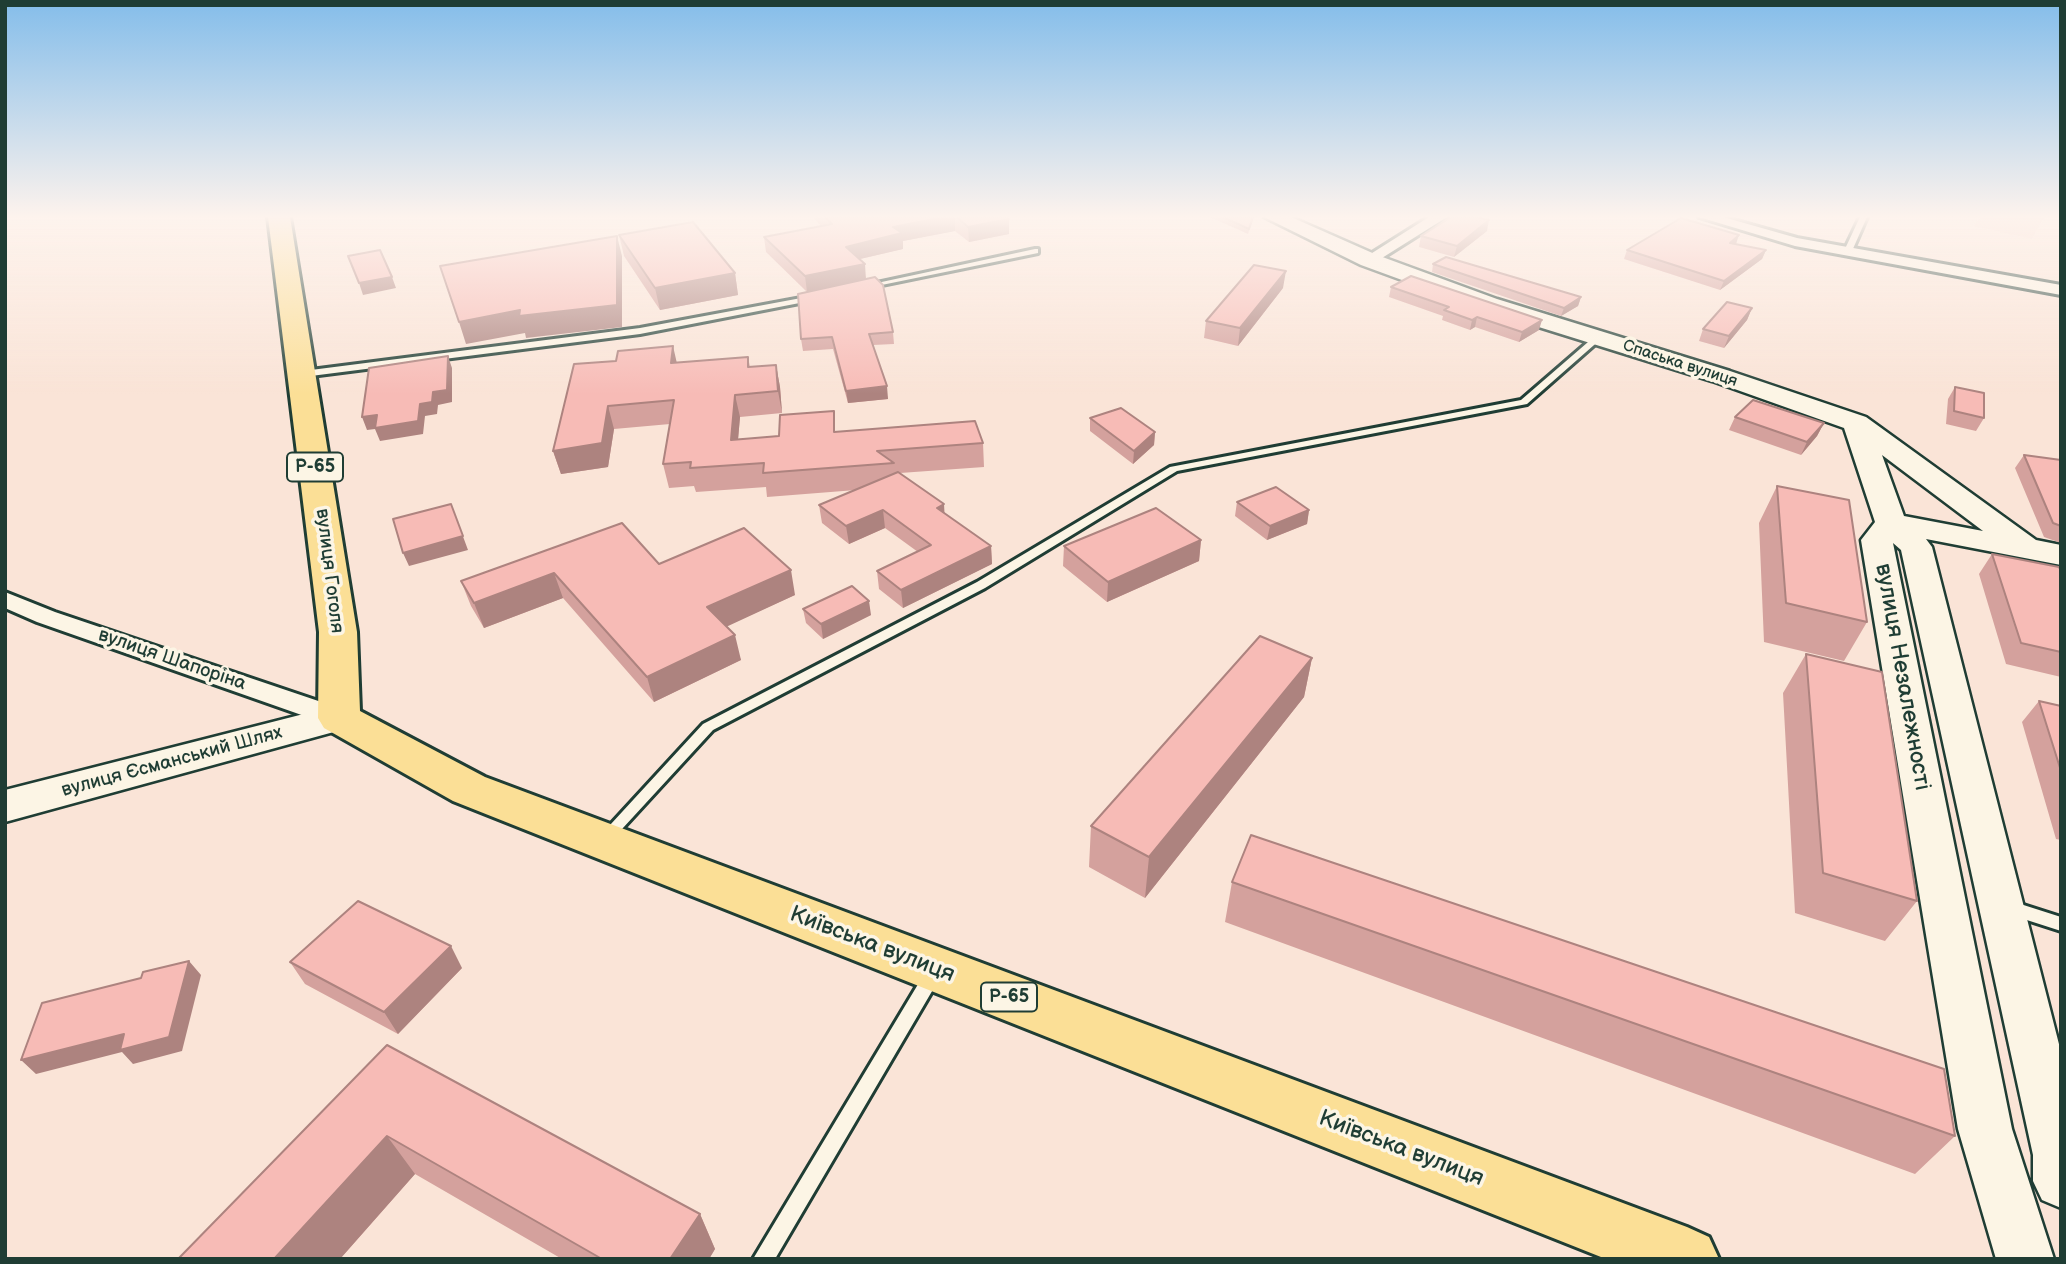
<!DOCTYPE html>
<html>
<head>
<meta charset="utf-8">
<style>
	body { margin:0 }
	#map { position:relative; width:2066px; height:1264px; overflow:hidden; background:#fae4d7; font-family:"Balsamiq Sans",sans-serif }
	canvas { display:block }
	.frame { position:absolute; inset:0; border:7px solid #1f3d34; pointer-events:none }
</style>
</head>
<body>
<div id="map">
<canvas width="2066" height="1264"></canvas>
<div class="frame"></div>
</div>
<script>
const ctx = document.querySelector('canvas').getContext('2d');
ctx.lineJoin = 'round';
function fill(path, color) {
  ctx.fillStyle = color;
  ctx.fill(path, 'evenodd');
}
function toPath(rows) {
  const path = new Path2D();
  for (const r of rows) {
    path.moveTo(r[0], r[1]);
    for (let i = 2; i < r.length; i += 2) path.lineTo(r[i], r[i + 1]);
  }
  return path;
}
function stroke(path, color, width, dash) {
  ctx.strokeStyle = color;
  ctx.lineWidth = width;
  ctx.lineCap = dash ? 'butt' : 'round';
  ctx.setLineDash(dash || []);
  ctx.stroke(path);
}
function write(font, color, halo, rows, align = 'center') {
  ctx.font = font + ' "Balsamiq Sans",sans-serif';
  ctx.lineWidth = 7;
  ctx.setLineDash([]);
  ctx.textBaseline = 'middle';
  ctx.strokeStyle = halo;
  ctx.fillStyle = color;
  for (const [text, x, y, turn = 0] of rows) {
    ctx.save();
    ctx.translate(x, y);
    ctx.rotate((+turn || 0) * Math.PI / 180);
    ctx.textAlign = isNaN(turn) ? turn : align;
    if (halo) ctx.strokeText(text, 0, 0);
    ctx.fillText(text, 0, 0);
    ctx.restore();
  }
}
fill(toPath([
	[1981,217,2044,217,2032,239,1973,226]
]), '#f9d8cd');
const lane = toPath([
	[1860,217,1867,217,1852,251,1845,253,1844,251,1860,217],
	[1035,249,1038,249,1038,253,867,288,863,286,1035,249],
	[812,296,816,298,815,300,640,334,303,377,299,374,303,371,640,328,812,296],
	[1595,336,1602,338,1527,404,1177,471,985,588,713,730,611,841,606,843,601,841,599,837,703,724,977,582,1170,467,1521,400,1595,336],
	[2011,901,2061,917,2061,931,2005,913,2003,908,2005,903,2011,901],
	[932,969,938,971,940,976,938,981,775,1259,753,1259,926,971,932,969]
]);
const street = toPath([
	[1429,217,1447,217,1374,263,1369,265,1361,260,1429,217],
	[1699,217,1723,217,1797,238,2061,285,2061,295,1795,246,1699,217],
	[5,592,55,612,348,711,352,718,348,725,339,727,330,725,37,622,5,608,5,592]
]);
const secondary = toPath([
	[1264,217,1291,217,1377,255,1497,299,1730,371,1866,417,2036,540,2061,545,2061,565,1926,539,1932,547,2061,1052,2061,1208,2042,1200,2033,1181,2033,1155,1901,550,1893,543,2012,1129,2054,1259,1996,1259,1958,1129,1861,540,1875,522,1844,428,1712,381,1481,309,1361,265,1264,217],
	[1882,455,1983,531,1904,516,1882,455],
	[339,705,352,709,358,718,352,727,5,822,5,790,339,705]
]);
const primary = toPath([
	[268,217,290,217,357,632,360,711,485,777,1687,1227,1709,1237,1719,1259,1606,1259,453,801,324,728,318,718,319,632,268,217]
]);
stroke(lane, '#1f3d34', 6);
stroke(street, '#1f3d34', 6);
stroke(secondary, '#1f3d34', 5);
stroke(primary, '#1f3d34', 6);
fill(lane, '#fcf5e5');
fill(street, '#fcf5e5');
fill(secondary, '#fcf5e5');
fill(primary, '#fbdf96');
fill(toPath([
	[813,217,1006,217,1009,219,1009,234,969,242,955,231,903,241,903,249,860,259,866,279,893,332,894,344,873,345,888,399,848,403,833,349,803,351,801,339,807,292,766,252,764,237,821,226],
	[1210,217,1254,217,1248,234],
	[1487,231,1454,257,1419,247,1421,236],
	[619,235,735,273,738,295,660,310,624,256],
	[1736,244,1766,250,1762,259,1720,290,1624,259,1627,250],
	[1433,264,1581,297,1578,306,1561,316,1432,272],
	[1391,287,1539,330,1519,342,1475,327,1470,330,1442,320,1443,316,1389,297],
	[1283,288,1238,346,1204,338,1206,321],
	[1752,308,1747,320,1724,348,1699,341,1703,329],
	[748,357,750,367,776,365,780,387,782,413,740,417,738,439,836,432,983,443,984,467,900,473,944,504,944,513,991,546,992,564,903,608,879,589,877,571,918,552,885,528,849,544,822,523,819,505,856,490,767,497,766,487,696,492,694,486,669,488,663,464,670,424,614,429,608,467,561,474,553,451,574,364,676,363],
	[1955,387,1984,418,1976,431,1946,424,1948,399],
	[1735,417,1824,423,1817,436,1801,455,1729,430],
	[1090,418,1155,432,1154,445,1133,464,1090,431],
	[2024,455,2061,460,2061,543,2044,537,2015,468],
	[1777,486,1867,622,1844,661,1764,642,1759,523],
	[1237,502,1309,510,1307,524,1267,540,1235,516],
	[1201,540,1199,561,1107,602,1063,566,1064,546],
	[1992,554,2061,571,2061,677,2006,664,1979,574],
	[659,564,795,595,726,626,741,660,654,702,563,598,484,628,471,606,461,581],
	[803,609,871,615,823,639,806,623],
	[1806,654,1917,901,1885,941,1795,913,1783,693],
	[1312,658,1304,697,1145,898,1089,867,1091,826],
	[2039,701,2061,706,2061,840,2056,839,2022,722],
	[1232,882,1955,1136,1915,1174,1225,922],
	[290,962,462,968,398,1034,305,984],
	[387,1045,700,1214,715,1249,709,1259,562,1259,415,1174,340,1259,178,1259]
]), '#d4a19d');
fill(toPath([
	[945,217,955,217,955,231,903,241,903,249,847,262,846,247,893,227],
	[1009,219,1009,234,969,242,968,227],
	[1489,220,1487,231,1454,257,1457,246],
	[1739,235,1736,244,1730,243],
	[617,236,622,256,622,327,526,338,525,333,466,344,459,322],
	[1766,250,1762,259,1720,290,1724,281],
	[865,264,866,280,807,292,805,276],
	[1286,271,1283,288,1238,346,1240,328],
	[735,273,738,295,660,310,655,288],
	[392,277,396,288,363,295,359,283],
	[1581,297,1578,306,1561,316,1564,308],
	[1752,308,1747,320,1724,348,1729,336],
	[1477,317,1475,327,1470,330,1472,320],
	[1542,320,1539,330,1519,342,1522,332],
	[673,346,678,368,671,363],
	[448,356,452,368,452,402,438,405,437,414,425,416,423,434,380,441,375,429,367,430,362,417,420,404],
	[776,365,780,387,782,413,778,391],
	[887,386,888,399,848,403,846,391],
	[735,395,740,417,736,463,731,440],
	[608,406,614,429,608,467,561,474,553,451],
	[1824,423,1817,436,1801,455,1807,442],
	[1155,432,1154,445,1133,464,1134,451],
	[451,504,468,550,409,566,403,553],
	[944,504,945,522,937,508],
	[883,510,885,528,849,544,846,526],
	[1309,510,1307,524,1267,540,1270,526],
	[1201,540,1199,561,1107,602,1108,582],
	[991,546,992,564,903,608,901,590],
	[791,570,795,595,713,633,707,607],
	[554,573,563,598,484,628,474,603],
	[869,601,871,615,823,639,821,624],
	[735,635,741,660,654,702,647,677],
	[1312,658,1304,697,1145,898,1149,857],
	[451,946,462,968,398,1034,384,1012],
	[189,961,201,975,182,1051,133,1064,122,1052,36,1074,21,1060],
	[387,1136,415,1174,340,1259,274,1259],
	[700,1214,715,1249,709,1259,670,1259]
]), '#ad837f');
const building = toPath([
	[825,217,945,217,893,227,902,233,846,247,865,264,805,276,764,237,832,224,825,217],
	[957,217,1006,217,1009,219,968,227,957,217],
	[1223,217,1253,217,1249,229,1223,217],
	[1451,217,1475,217,1489,220,1457,246,1421,236,1451,217],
	[1681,218,1739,235,1730,243,1766,250,1724,281,1627,250,1681,218],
	[693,222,735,273,655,288,619,235,693,222],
	[617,236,617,305,519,316,520,310,459,322,440,266,617,236],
	[380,250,392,277,359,283,348,256,380,250],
	[1446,257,1581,297,1564,308,1433,264,1446,257],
	[1254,265,1286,271,1240,328,1206,321,1254,265],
	[1411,276,1542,320,1522,332,1477,317,1472,320,1444,310,1449,307,1391,287,1411,276],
	[875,277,883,285,893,332,869,334,887,386,846,391,832,337,801,339,798,294,875,277],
	[1727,302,1752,308,1729,336,1703,329,1727,302],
	[673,346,671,363,748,357,748,367,776,365,778,391,735,395,731,440,779,436,780,415,834,411,834,432,975,421,983,443,877,451,894,463,763,473,764,463,690,468,691,462,663,464,674,400,608,406,602,443,553,451,574,364,616,361,618,351,673,346],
	[448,356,447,390,433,392,432,402,420,404,418,421,375,428,377,415,362,417,369,368,448,356],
	[1955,387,1984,393,1984,418,1954,411,1955,387],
	[1753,400,1824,423,1807,442,1735,417,1753,400],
	[1121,408,1155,432,1134,451,1090,418,1121,408],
	[2024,455,2061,460,2061,526,2053,523,2024,455],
	[898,472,944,504,937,508,991,546,901,590,877,571,931,545,883,510,846,526,819,505,898,472],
	[1777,486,1849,500,1867,622,1786,603,1777,486],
	[1276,487,1309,510,1270,526,1237,502,1276,487],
	[451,504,463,536,403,553,393,519,451,504],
	[1156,508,1201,540,1108,582,1064,546,1156,508],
	[622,523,659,564,744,528,791,570,707,607,735,635,647,677,554,573,474,603,461,581,622,523],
	[1992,554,2059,567,2061,571,2061,652,2021,643,1992,554],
	[852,586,869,601,821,624,803,609,852,586],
	[1260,636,1312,658,1149,857,1091,826,1260,636],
	[1806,654,1882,672,1917,901,1823,873,1806,654],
	[2039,701,2061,706,2061,771,2039,701],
	[1251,835,1944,1069,1955,1136,1232,882,1251,835],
	[358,901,451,946,384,1012,290,962,358,901],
	[189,961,169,1037,120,1050,124,1034,21,1060,42,1003,141,978,143,972,189,961],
	[387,1045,700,1214,670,1259,602,1259,387,1136,274,1259,178,1259,387,1045]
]);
fill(building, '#f7bbb6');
stroke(building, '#ad837f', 2);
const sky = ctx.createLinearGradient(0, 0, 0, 394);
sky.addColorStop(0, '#84bdea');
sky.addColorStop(0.55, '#fdf3ed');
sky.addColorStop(1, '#fdf3ed00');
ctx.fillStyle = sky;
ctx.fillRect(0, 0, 2066, 394);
write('16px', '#1f3d34', '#fcf5e5', [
	["Спаська вулиця",1680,364,18]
]);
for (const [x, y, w] of [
	[315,467,56],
	[1009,997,56]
]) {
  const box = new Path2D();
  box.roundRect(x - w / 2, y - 14.5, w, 29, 5);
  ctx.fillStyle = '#fcf5e5';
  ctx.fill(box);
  stroke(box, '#1f3d34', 2);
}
write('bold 18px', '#1f3d34', null, [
	["Р-65",315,467],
	["Р-65",1009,997]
]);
write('19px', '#1f3d34', '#fcf5e5', [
	["вулиця Гоголя",329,571,83],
	["вулиця Шапоріна",172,660,19],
	["вулиця Єсманський Шлях",172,762,-15]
]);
write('23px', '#1f3d34', '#fcf5e5', [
	["вулиця Незалежності",1902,677,80],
	["Київська вулиця",872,945,21],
	["Київська вулиця",1401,1149,21]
]);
</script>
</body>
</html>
